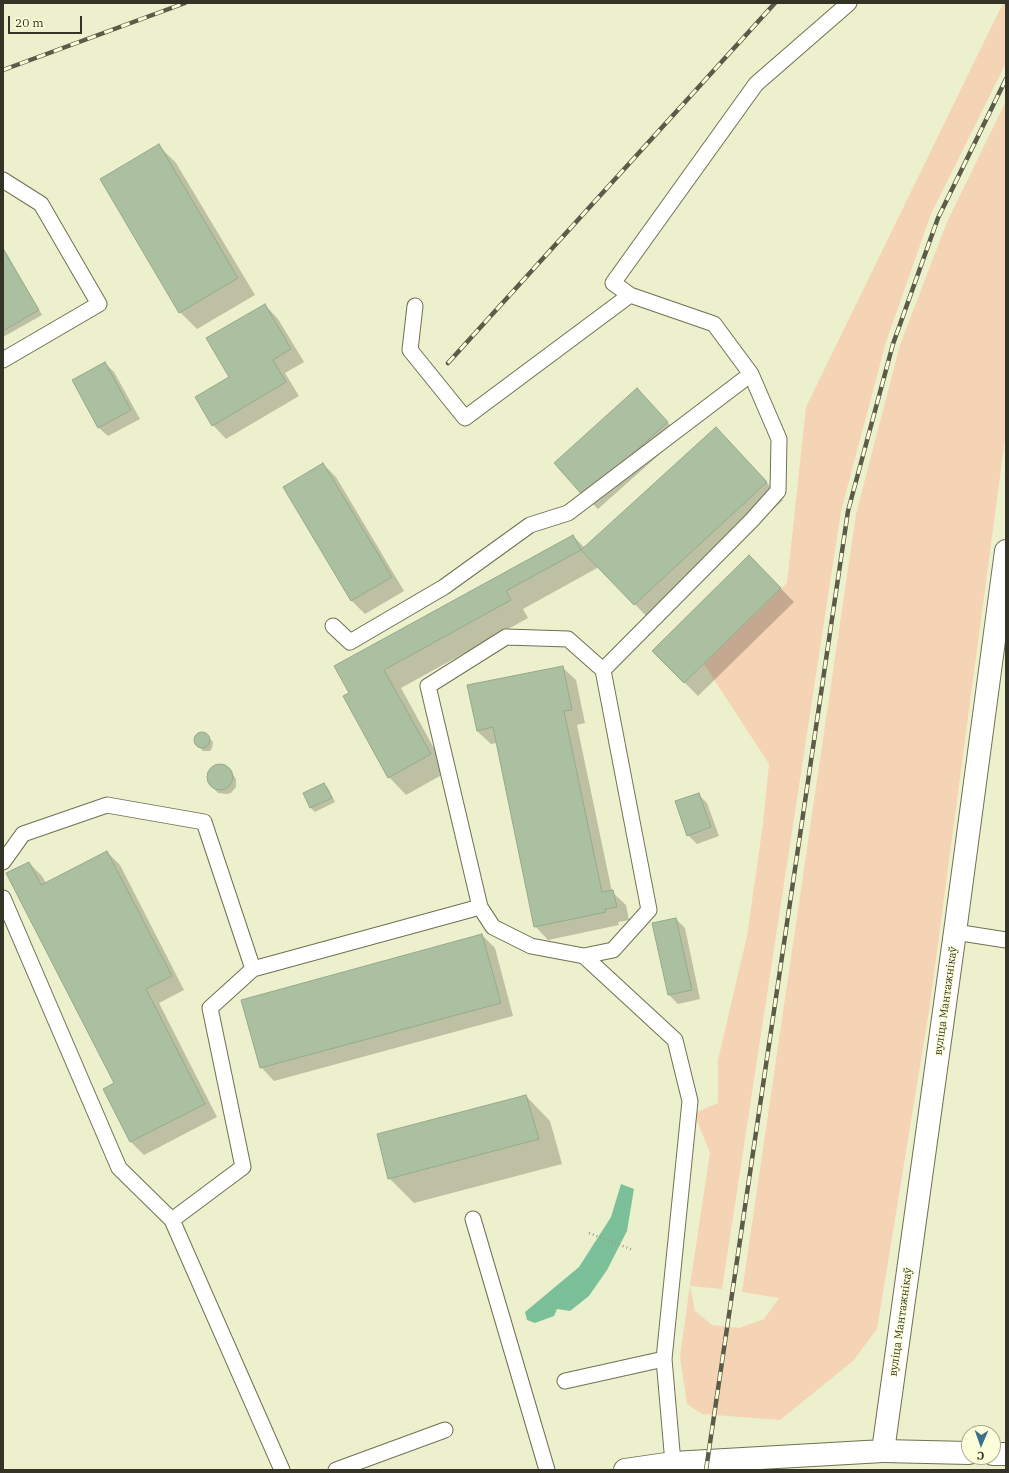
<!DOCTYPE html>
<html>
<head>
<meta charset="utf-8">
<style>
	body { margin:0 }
	#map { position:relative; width:1009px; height:1473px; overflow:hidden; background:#edf0cc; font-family:"IBM Plex Serif",serif }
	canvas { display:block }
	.frame { position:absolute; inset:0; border:4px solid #333426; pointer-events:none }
	.north { position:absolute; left:961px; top:1425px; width:40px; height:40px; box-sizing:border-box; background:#fbfed9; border:1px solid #abad91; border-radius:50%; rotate:182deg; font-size:11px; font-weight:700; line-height:16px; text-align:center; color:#333426 }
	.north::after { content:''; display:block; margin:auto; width:14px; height:18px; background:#39728c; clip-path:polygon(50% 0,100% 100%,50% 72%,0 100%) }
	.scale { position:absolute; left:8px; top:16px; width:74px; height:18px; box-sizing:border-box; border:2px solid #333426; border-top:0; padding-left:5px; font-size:12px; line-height:14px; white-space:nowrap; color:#333426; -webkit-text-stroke:3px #fbfed9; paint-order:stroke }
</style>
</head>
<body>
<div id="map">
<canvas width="1009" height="1473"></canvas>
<div class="frame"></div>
<div class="north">С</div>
<div class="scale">20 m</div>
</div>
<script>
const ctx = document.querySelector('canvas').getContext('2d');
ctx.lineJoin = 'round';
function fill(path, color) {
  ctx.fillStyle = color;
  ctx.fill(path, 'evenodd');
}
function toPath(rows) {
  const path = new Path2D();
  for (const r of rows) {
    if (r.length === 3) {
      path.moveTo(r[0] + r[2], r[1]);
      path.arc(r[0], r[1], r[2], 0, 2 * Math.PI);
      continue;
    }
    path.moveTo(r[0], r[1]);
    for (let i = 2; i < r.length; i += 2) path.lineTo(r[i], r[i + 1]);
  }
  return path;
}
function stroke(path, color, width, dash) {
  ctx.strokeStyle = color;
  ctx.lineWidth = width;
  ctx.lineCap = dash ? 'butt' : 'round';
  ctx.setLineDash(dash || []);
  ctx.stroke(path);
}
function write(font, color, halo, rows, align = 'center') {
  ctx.font = font + ' "IBM Plex Serif",serif';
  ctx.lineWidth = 3;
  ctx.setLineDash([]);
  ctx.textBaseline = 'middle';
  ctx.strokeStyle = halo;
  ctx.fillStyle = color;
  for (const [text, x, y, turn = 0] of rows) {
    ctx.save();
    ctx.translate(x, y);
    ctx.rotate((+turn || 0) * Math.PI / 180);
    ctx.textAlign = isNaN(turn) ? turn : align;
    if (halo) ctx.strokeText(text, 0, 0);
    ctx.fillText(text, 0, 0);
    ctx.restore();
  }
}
fill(toPath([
	[1003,3,1006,3,1006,63,931,214,886,342,841,511,722,1289,690,1286,695,1311,712,1325,739,1328,764,1319,779,1298,742,1292,856,514,900,345,947,222,1006,101,1006,431,929,1011,877,1329,853,1361,780,1420,702,1414,687,1404,680,1357,690,1285,710,1153,694,1113,718,1103,718,1060,747,936,763,824,769,764,704,664,787,583,806,407]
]), '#f5d3b5');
fill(toPath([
	[621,1184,634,1189,627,1231,607,1270,589,1296,570,1311,557,1309,554,1316,535,1323,527,1320,525,1312,579,1267,611,1217]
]), '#7cc09a');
fill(toPath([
	[159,146,176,163,255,295,197,329,180,312],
	[3,247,42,315,3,337],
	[265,305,278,319,304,362,285,373,299,396,226,439,213,425,231,377],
	[105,363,114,372,140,419,108,436,99,428],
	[650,403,680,436,598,509,585,496],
	[716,428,783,500,652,622,599,567,523,609,528,618,401,688,447,772,406,795,389,777,344,696,573,536,585,548],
	[323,464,336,477,404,591,365,614,352,601,284,487],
	[749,556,794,602,698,696,653,651],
	[562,667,576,680,585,723,577,725,612,892,626,905,629,920,618,922,619,925,548,940,535,926,497,743,491,744,477,731],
	[200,733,205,734,213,742,212,748,210,751,203,751,195,742,195,738],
	[217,765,225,766,228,768,236,779,236,787,231,793,227,794,218,793,208,782,208,773,213,767],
	[324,784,328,788,335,802,315,812,310,807],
	[698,794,707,803,719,836,697,844,688,835],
	[107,852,120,865,184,990,159,1003,217,1117,144,1155,131,1142,115,1084,29,863,42,876,46,883],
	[676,919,685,928,700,999,678,1004,669,995],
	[482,935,495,948,513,1016,274,1081,261,1067],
	[526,1096,550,1121,562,1164,414,1203,389,1178]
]), '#0003');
const building = toPath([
	[159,144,238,278,179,313,100,179,159,144],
	[3,249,39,310,3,331,3,249],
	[265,304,291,349,273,360,286,382,212,426,195,397,229,377,206,338,265,304],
	[105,362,131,410,98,428,72,380,105,362],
	[637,388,668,422,584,497,554,463,637,388],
	[716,427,767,482,634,605,581,550,716,427],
	[323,463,392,577,351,601,283,487,323,463],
	[573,535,581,550,506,591,511,600,384,670,431,754,388,778,343,696,349,693,334,666,573,535],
	[749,555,781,588,684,683,652,651,749,555],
	[563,666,572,710,564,711,602,892,613,890,617,907,605,909,606,912,534,927,493,727,477,731,467,685,563,666],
	[202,740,8],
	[220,777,13],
	[324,783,332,798,310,808,303,793,324,783],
	[699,793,711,827,687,836,675,801,699,793],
	[107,851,172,976,146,989,205,1104,130,1142,103,1089,114,1083,6,873,29,862,41,885,107,851],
	[676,918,692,990,668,995,652,923,676,918],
	[482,934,501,1003,260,1068,241,1000,482,934],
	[526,1095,539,1139,388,1179,377,1134,526,1095]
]);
fill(building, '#abbfa1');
stroke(building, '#95a98b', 1);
const service = toPath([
	[3,180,41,204,99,304,3,360],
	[415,306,410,350,465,418,630,295],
	[333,626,350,642,444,587,530,525,568,513,751,374],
	[506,637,568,639,603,670,649,910,613,950,584,956,531,946,493,927,480,907,428,686,506,637],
	[603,670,752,520,778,491,779,439,751,374,714,324,630,295,613,283,756,84,849,3],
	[3,862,23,834,107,805,204,822,253,969],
	[3,898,119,1168,172,1220,282,1470],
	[955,932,1006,940],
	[584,956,675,1040,690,1101,664,1359,673,1463],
	[473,1219,547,1470],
	[172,1220,243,1167,210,1008,253,969,480,907],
	[565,1381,664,1359],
	[336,1470,445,1430]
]);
const tertiary = toPath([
	[883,1451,969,1453],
	[993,1454,1006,1454]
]);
const secondary = toPath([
	[625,1470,673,1463,883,1451,955,932,1006,551]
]);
stroke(service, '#6f7151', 17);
stroke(tertiary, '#6f7151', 24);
stroke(secondary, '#6f7151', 24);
stroke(toPath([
	[589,1233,633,1250]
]), '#9a9c82', 2.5, [1, 3]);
stroke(service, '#fff', 15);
stroke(tertiary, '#fff', 22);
stroke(secondary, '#fff', 22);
const rail = toPath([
	[3,70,185,3],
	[448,363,775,3],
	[706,1470,848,511,893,344,938,218,1006,79]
]);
stroke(rail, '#5a5c49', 4.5);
stroke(rail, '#fbfed9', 3, [9]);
write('11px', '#333426', '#fbfed9', [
	["вуліца Мантажнікаў",946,1001,-82],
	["вуліца Мантажнікаў",901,1322,-82]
]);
</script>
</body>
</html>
